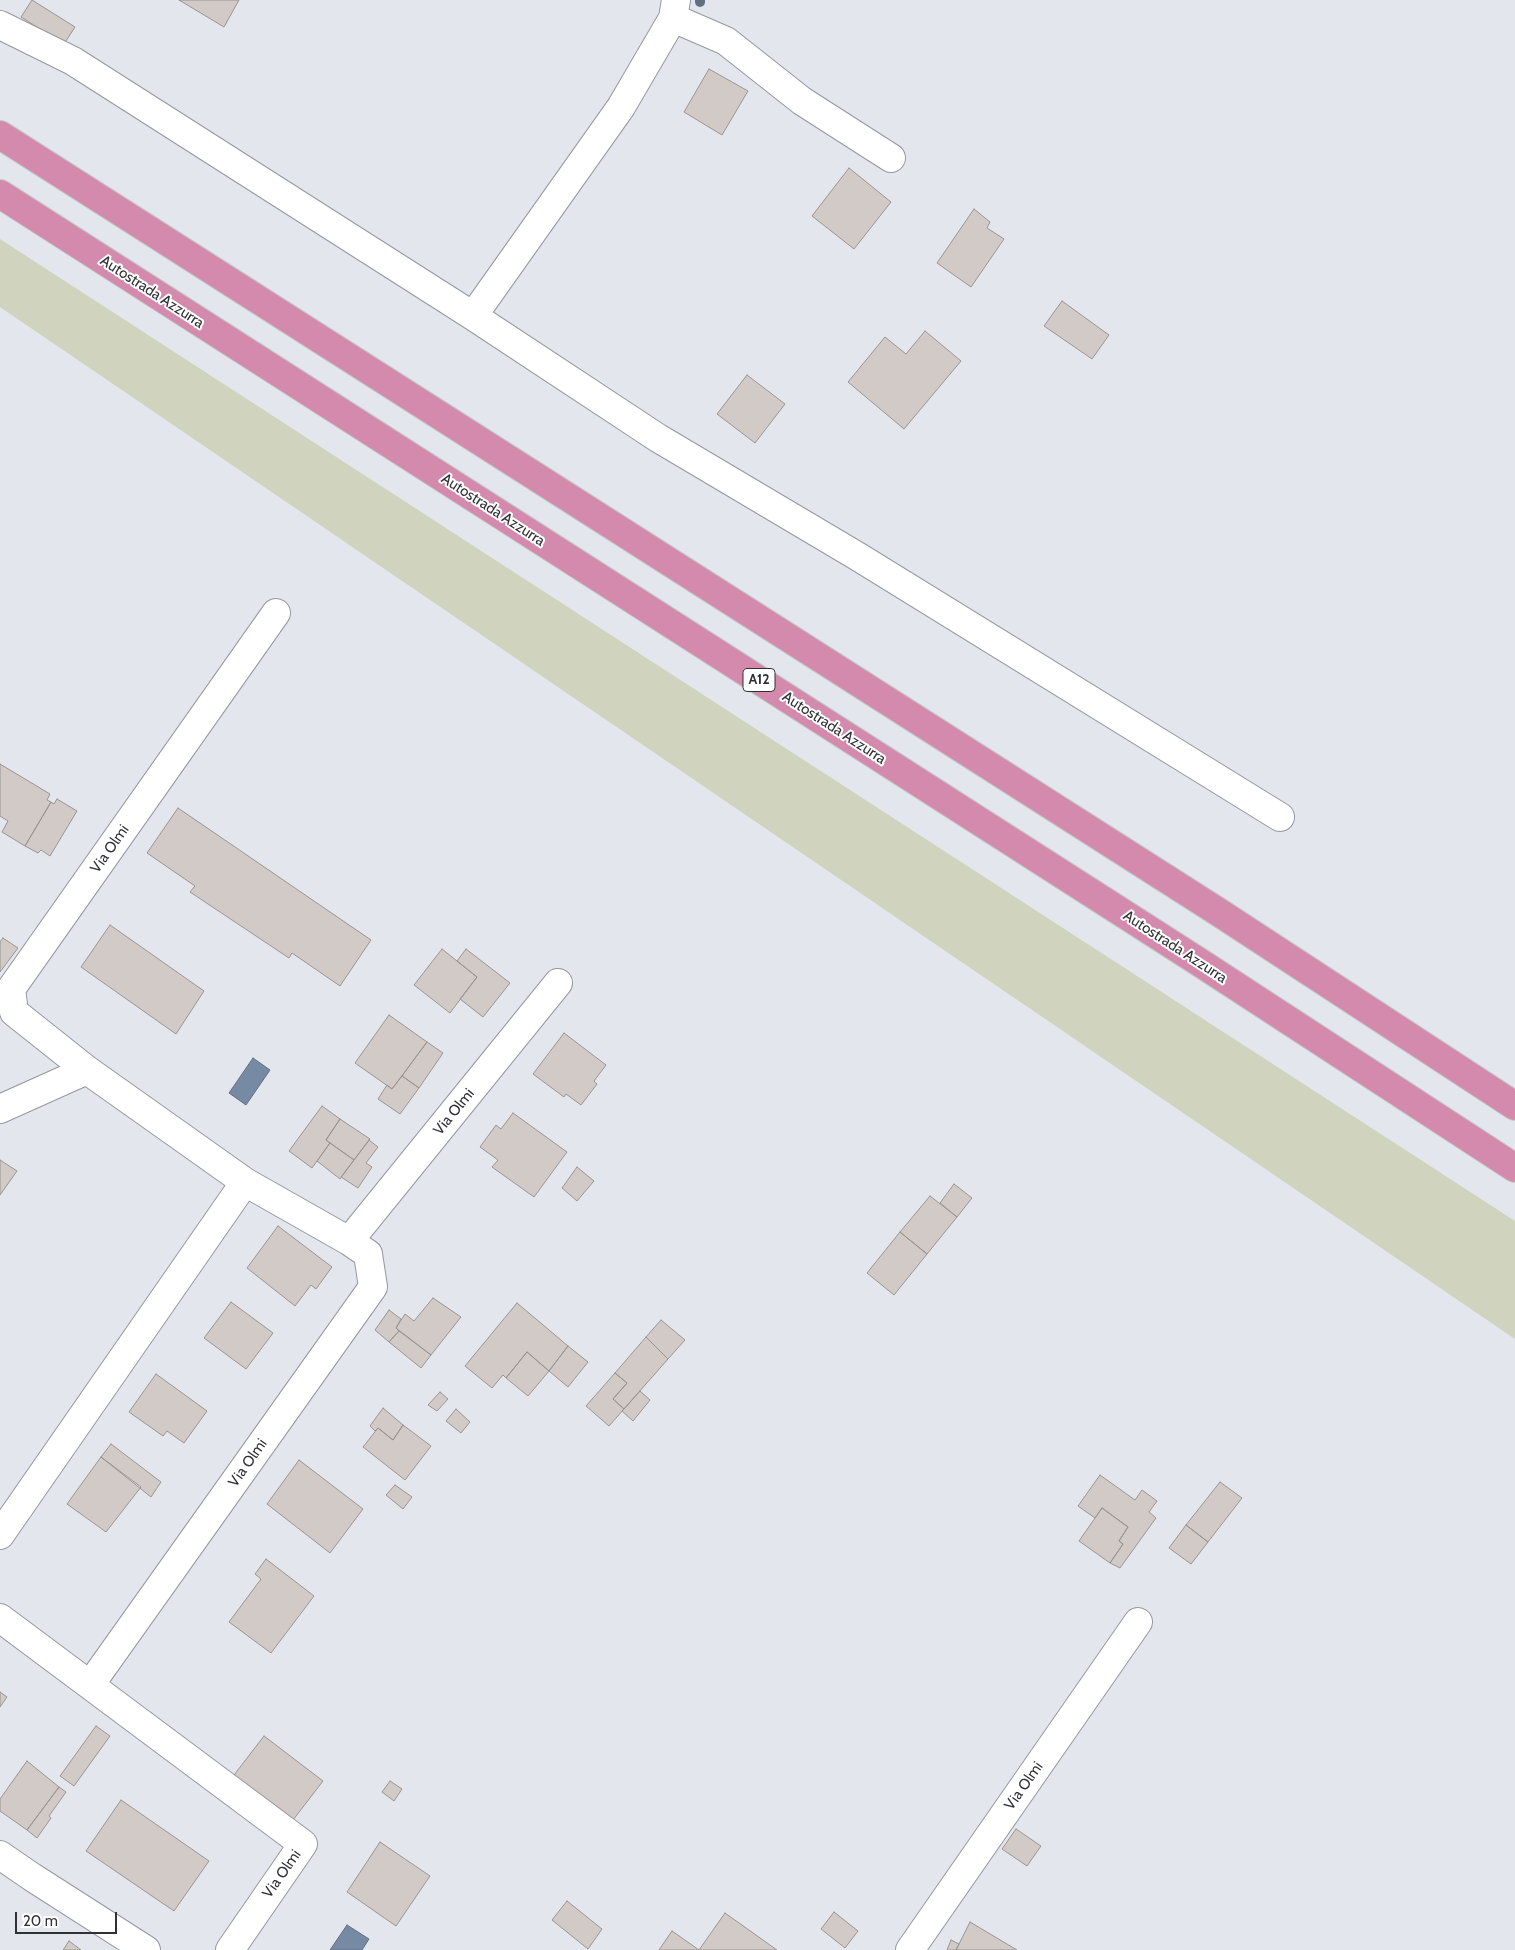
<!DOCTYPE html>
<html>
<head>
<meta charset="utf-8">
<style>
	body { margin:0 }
	#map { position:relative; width:1515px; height:1950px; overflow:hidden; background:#e3e7ed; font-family:Cabin,sans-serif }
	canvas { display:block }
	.scale { position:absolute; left:15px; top:1912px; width:102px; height:22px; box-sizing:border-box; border:2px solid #303134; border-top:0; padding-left:6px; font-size:15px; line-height:18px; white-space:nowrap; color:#303134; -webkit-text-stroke:4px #fff; paint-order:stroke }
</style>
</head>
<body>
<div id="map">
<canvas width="1515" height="1950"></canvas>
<div class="scale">20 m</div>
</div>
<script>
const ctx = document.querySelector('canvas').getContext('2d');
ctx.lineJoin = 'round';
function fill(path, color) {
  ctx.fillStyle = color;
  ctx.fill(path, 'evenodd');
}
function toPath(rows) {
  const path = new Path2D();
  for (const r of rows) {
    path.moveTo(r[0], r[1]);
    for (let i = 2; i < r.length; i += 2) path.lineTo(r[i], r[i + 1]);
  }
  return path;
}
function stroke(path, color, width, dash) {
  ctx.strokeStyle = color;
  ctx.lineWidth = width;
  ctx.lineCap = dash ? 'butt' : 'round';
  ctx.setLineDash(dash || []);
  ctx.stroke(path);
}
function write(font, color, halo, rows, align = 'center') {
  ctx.font = font + ' Cabin,sans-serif';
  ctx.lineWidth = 4;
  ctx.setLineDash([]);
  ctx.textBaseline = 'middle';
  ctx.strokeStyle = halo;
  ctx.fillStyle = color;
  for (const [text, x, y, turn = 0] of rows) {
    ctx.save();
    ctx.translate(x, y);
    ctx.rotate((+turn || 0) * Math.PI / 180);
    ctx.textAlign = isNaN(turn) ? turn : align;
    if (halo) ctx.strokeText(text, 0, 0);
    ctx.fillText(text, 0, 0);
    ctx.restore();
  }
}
fill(toPath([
	[0,239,1515,1221,1515,1339,0,307]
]), '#d0d3bd');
const water = toPath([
	[253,1058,270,1070,246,1105,229,1093,253,1058],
	[347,1925,369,1939,362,1950,330,1950,347,1925]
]);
fill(water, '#768aa4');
stroke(water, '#616f82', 1);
stroke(toPath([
	[700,2,700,0]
]), '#616f82', 10);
const building = toPath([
	[32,0,75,27,64,44,21,17,32,0],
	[179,0,239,0,224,27,179,0],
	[709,69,748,91,722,135,684,112,709,69],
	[849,168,891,202,854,249,812,216,849,168],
	[974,209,990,222,987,228,1004,239,971,287,937,263,974,209],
	[1062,301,1109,335,1092,359,1044,326,1062,301],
	[925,331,961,361,904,429,848,382,885,337,906,354,925,331],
	[747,375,785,404,755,443,717,414,747,375],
	[0,764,50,794,47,800,51,802,25,846,2,832,8,821,0,816,0,764],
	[57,799,77,811,50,856,41,850,38,853,25,846,51,802,54,804,57,799],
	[178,808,371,940,340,986,292,953,289,958,190,892,195,886,147,853,178,808],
	[110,925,204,991,176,1034,81,967,110,925],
	[3,938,18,948,0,972,0,942,3,938],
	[442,949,477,977,450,1013,414,985,442,949],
	[466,949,510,983,483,1017,460,999,477,977,457,961,466,949],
	[389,1015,427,1042,392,1089,355,1063,389,1015],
	[564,1033,606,1065,594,1081,597,1084,581,1105,566,1094,564,1097,533,1074,564,1033],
	[427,1042,443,1053,419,1088,402,1076,427,1042],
	[402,1076,419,1088,400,1114,378,1099,387,1085,392,1089,402,1076],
	[322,1106,340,1119,326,1140,330,1143,312,1168,289,1151,322,1106],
	[513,1113,567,1152,534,1197,492,1167,498,1160,480,1147,496,1125,501,1129,513,1113],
	[340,1119,370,1139,354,1160,326,1140,340,1119],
	[369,1140,378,1147,366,1163,372,1167,358,1188,341,1177,369,1140],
	[330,1143,354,1160,340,1179,317,1161,330,1143],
	[0,1160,17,1171,0,1195,0,1160],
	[577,1167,594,1181,577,1201,562,1188,577,1167],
	[954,1184,972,1198,957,1217,940,1203,954,1184],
	[930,1196,957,1217,927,1254,900,1232,930,1196],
	[278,1226,332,1267,316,1289,311,1285,295,1306,247,1268,278,1226],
	[900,1232,927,1254,894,1295,867,1273,900,1232],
	[433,1298,461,1317,431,1355,396,1328,405,1314,414,1321,433,1298],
	[231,1302,273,1333,246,1369,204,1338,231,1302],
	[517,1303,568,1346,549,1371,527,1352,506,1378,503,1375,492,1388,465,1366,517,1303],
	[389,1310,401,1319,396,1328,399,1331,389,1342,375,1330,389,1310],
	[661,1320,685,1340,668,1359,646,1337,661,1320],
	[399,1331,431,1355,421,1368,389,1342,399,1331],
	[646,1337,668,1359,624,1409,613,1399,627,1383,615,1373,646,1337],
	[568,1346,588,1362,568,1387,549,1371,568,1346],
	[527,1352,549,1371,528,1396,506,1378,527,1352],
	[615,1373,627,1383,613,1399,624,1409,609,1426,586,1406,615,1373],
	[156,1374,207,1411,184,1443,167,1431,163,1436,129,1412,156,1374],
	[640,1391,650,1400,633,1421,622,1411,640,1391],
	[440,1392,448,1399,437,1411,428,1405,440,1392],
	[383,1408,403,1425,393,1440,378,1428,375,1431,370,1426,383,1408],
	[456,1409,470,1422,461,1433,446,1421,456,1409],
	[403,1425,431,1446,405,1480,363,1447,378,1428,393,1440,403,1425],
	[111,1444,161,1482,151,1497,101,1457,111,1444],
	[101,1457,141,1487,106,1532,67,1504,101,1457],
	[299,1460,363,1509,330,1553,267,1504,299,1460],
	[1100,1475,1135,1500,1142,1490,1157,1501,1149,1512,1156,1518,1120,1568,1110,1563,1123,1544,1119,1541,1128,1527,1102,1508,1095,1518,1078,1506,1100,1475],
	[1220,1482,1242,1498,1208,1542,1186,1525,1220,1482],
	[395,1485,412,1497,403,1509,386,1495,395,1485],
	[1102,1508,1128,1527,1119,1541,1123,1544,1110,1563,1079,1541,1102,1508],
	[1186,1525,1208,1542,1191,1564,1169,1548,1186,1525],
	[266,1559,314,1596,271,1653,229,1622,261,1579,255,1574,266,1559],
	[0,1692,7,1697,0,1707,0,1692],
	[96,1726,110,1736,74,1786,60,1776,96,1726],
	[264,1736,323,1781,293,1820,234,1775,264,1736],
	[27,1761,59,1787,27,1830,0,1811,0,1799,27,1761],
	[390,1781,402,1789,394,1801,382,1792,390,1781],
	[59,1787,66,1792,49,1816,51,1818,37,1838,27,1830,59,1787],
	[121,1800,209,1861,174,1911,86,1851,121,1800],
	[1016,1829,1041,1846,1027,1866,1002,1849,1016,1829],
	[380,1842,430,1876,396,1926,347,1892,380,1842],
	[567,1901,602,1929,588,1949,552,1920,567,1901],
	[834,1912,858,1931,845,1948,821,1929,834,1912],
	[725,1913,777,1950,699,1950,725,1913],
	[970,1922,1017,1950,956,1950,970,1922],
	[672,1931,699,1950,659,1950,672,1931],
	[951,1940,959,1944,956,1950,947,1950,951,1940],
	[69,1941,81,1950,63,1950,69,1941]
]);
fill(building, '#d1cac6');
stroke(building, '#9a9490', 1);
const minor = toPath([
	[673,18,726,41,802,101,891,158],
	[0,25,73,61,473,316,658,438,857,556,1280,817],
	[473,316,621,107,673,18,676,0],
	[0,1109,87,1070],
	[245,1182,87,1070,14,1012,11,989,276,613],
	[349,1241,558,983],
	[0,1535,245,1182,349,1241,368,1254,373,1287,90,1685],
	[0,1618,303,1844,230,1950],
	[0,1855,32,1877,146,1950],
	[910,1950,1138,1622]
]);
const motorway = toPath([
	[0,135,1220,913,1515,1106],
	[0,194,1196,960,1515,1168]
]);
stroke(minor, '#95989f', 30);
stroke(motorway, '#c5c5c6', 30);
stroke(minor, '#fff', 28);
stroke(motorway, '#d38aad', 28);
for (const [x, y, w] of [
	[759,680,32]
]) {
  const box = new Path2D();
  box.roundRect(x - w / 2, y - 11.5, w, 23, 4);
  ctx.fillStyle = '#fff';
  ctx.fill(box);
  stroke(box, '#303134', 1);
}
write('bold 14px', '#303134', null, [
	["A12",759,680]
]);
write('15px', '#303134', '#fff', [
	["Autostrada Azzurra",152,292,33],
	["Autostrada Azzurra",493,510,33],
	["Autostrada Azzurra",834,728,33],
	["Via Olmi",110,849,-55],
	["Autostrada Azzurra",1175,947,33],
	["Via Olmi",454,1112,-51],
	["Via Olmi",248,1463,-55],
	["Via Olmi",1024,1786,-55],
	["Via Olmi",282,1874,-55]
]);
</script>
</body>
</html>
